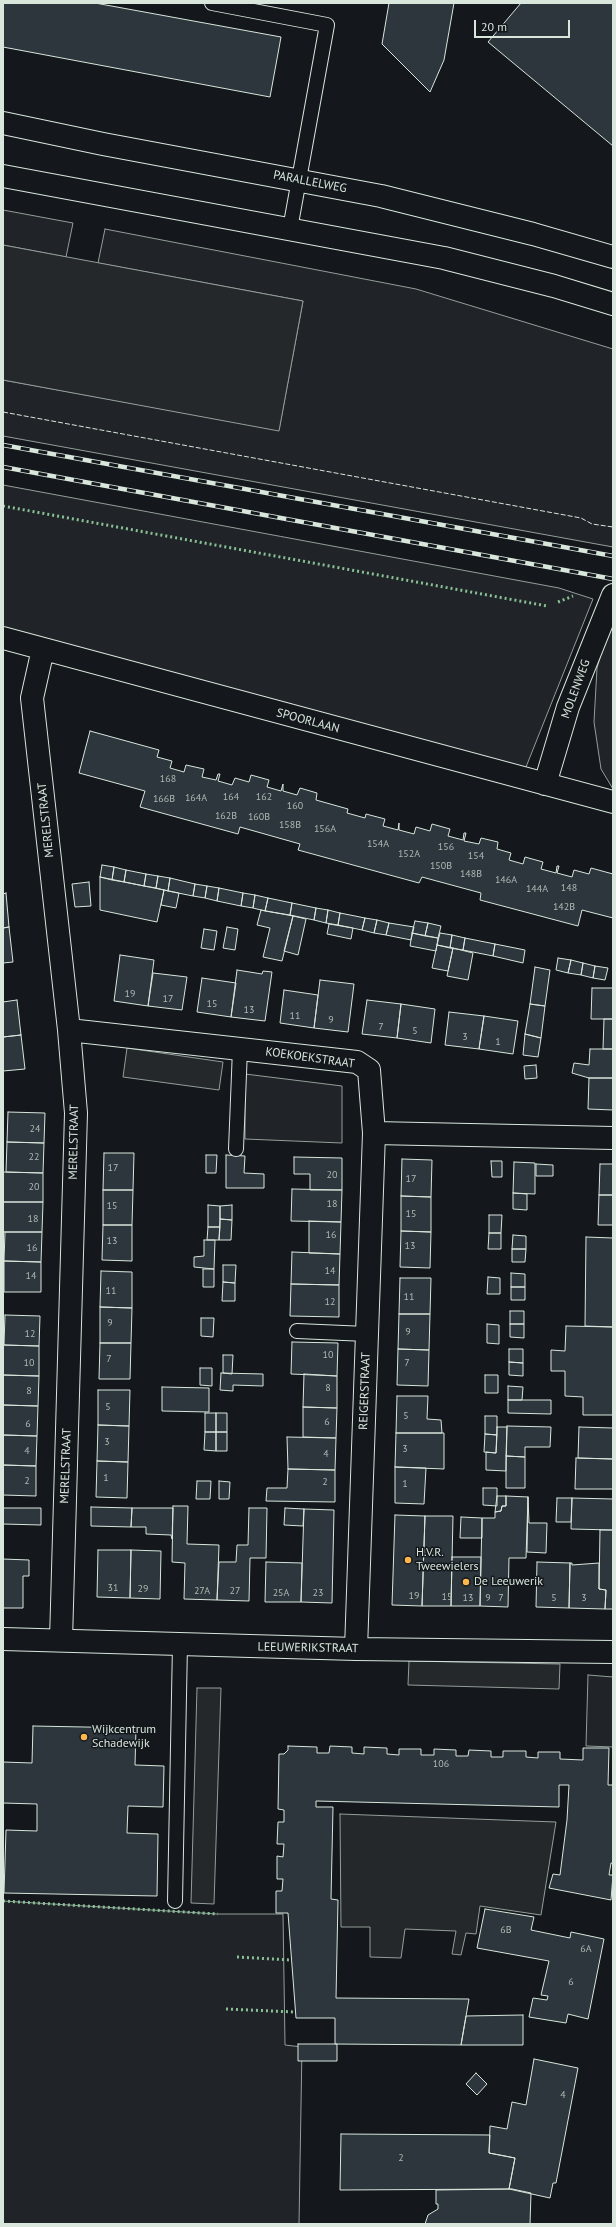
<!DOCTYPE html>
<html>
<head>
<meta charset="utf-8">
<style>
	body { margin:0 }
	#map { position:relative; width:616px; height:2227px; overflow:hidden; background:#14181c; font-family:"PT Sans",sans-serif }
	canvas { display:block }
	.frame { position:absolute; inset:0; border:4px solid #d8e6dc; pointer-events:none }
	.scale { position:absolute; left:474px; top:20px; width:96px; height:18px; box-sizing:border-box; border:2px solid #d8e6dc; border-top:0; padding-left:5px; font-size:12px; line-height:14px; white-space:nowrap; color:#d8e6dc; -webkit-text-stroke:3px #14181c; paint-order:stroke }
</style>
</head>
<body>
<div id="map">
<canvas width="616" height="2227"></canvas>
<div class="frame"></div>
<div class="scale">20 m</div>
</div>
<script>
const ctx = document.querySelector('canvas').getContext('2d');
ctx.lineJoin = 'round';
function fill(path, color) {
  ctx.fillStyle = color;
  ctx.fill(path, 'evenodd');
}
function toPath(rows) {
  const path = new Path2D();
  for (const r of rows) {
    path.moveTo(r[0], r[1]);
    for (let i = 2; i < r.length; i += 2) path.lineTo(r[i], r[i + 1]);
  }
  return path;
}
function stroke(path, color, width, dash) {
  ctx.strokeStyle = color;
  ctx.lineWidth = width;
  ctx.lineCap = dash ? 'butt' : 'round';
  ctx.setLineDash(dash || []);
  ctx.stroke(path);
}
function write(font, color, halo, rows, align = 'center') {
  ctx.font = font + ' "PT Sans",sans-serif';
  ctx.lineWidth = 3;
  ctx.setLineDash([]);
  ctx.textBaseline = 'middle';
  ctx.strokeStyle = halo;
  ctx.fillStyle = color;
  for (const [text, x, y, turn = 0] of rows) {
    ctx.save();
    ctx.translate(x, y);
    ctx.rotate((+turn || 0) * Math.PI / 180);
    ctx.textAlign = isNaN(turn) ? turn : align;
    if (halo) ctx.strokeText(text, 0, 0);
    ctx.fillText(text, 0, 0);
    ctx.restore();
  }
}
const green = toPath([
	[3,210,73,223,66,257,3,245,3,210],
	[105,229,416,289,613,349,613,547,3,436,3,380,279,430,303,301,98,263,105,229],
	[3,485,559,588,593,599,524,772,479,762,3,627,3,485],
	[612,616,613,616,613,789,601,769,594,722,597,668,612,616],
	[245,1074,342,1086,342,1143,245,1139,245,1074],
	[588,1675,613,1677,613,1747,586,1746,588,1675],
	[3,1901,218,1914,283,1914,285,2045,302,2047,299,2224,3,2224,3,1901]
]);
fill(green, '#202428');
stroke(green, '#939e99', 1);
const parking = toPath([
	[3,245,303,301,279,431,3,380,3,245],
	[127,1048,223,1062,219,1090,123,1077,127,1048],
	[409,1661,560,1664,559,1689,408,1685,409,1661],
	[197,1688,221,1688,214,1904,191,1903,197,1688],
	[340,1814,556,1822,541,1915,480,1906,476,1934,466,1933,461,1955,452,1954,456,1931,405,1929,401,1958,370,1957,370,1927,341,1927,340,1814]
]);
fill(parking, '#24282b');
stroke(parking, '#939e99', 1);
const building = toPath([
	[3,3,95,3,281,37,270,97,3,47,3,3],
	[389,3,454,3,444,60,430,92,382,44,389,3],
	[521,3,613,3,613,146,488,42,521,3],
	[90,731,159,750,157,757,172,761,170,768,184,772,186,765,204,769,202,777,216,780,218,774,220,774,218,781,232,785,235,778,249,782,251,775,269,780,267,787,281,791,283,784,283,791,297,795,300,788,317,793,316,800,348,809,347,813,365,818,366,814,385,819,383,826,398,830,399,823,399,830,414,834,416,827,430,831,432,824,450,829,448,836,463,840,464,833,466,833,464,841,479,844,481,838,498,842,497,849,511,853,509,860,523,864,525,857,543,862,541,869,556,873,557,866,559,866,557,873,572,877,574,870,589,874,591,868,613,874,613,918,582,910,578,926,480,900,481,893,422,877,419,883,298,850,300,844,240,827,238,834,140,807,145,791,79,773,90,731],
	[102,865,114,867,112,880,100,877,102,865],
	[114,867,126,870,124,882,112,880,114,867],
	[126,870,146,874,144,886,124,882,126,870],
	[146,874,158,876,156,888,144,886,146,874],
	[158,876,170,878,168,891,156,888,158,876],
	[100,877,164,890,157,922,100,910,100,877],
	[170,878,195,884,193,896,168,891,170,878],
	[89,882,91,906,75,907,72,884,89,882],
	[195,884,207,886,205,898,193,896,195,884],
	[207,886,219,888,217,901,205,898,207,886],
	[219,888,243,893,241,906,217,901,219,888],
	[164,890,179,893,176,908,161,905,164,890],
	[6,893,9,927,3,928,3,894,6,893],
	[243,893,255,895,253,908,241,906,243,893],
	[255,895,268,898,265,911,253,908,255,895],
	[268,898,292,903,290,915,265,911,268,898],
	[292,903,316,908,314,920,290,915,292,903],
	[316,908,328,910,326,923,314,920,316,908],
	[261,910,293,916,282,961,263,957,270,928,257,925,261,910],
	[328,910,340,913,338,925,326,923,328,910],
	[340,913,365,918,362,930,338,925,340,913],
	[293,916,306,919,298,955,284,951,293,916],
	[365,918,377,920,374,933,362,930,365,918],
	[377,920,389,923,386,935,374,933,377,920],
	[415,921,428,923,425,936,412,933,415,921],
	[389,923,414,927,411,940,386,935,389,923],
	[428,923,441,926,438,938,425,936,428,923],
	[329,924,353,928,351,939,327,934,329,924],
	[9,927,13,962,3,963,3,928,9,927],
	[227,927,238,929,235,950,223,948,227,927],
	[204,929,217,931,214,950,201,948,204,929],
	[412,933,438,938,436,951,410,946,412,933],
	[440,933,452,935,450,948,437,945,440,933],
	[452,935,465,938,463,950,450,948,452,935],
	[465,938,495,944,493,956,463,950,465,938],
	[495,944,525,950,523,963,493,956,495,944],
	[437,945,453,948,448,971,432,968,437,945],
	[453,948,473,953,468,980,447,976,453,948],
	[120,955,154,960,148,1006,114,1001,120,955],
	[558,958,571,960,568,973,556,970,558,958],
	[571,960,583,963,581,975,568,973,571,960],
	[583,963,595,966,593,978,581,975,583,963],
	[595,966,608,968,605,980,593,978,595,966],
	[535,967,550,970,545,1006,530,1004,535,967],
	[237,970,262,974,263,971,272,972,265,1021,231,1017,237,970],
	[153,973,187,977,182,1010,148,1006,153,973],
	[202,978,236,983,231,1017,197,1012,202,978],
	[320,980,354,984,348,1032,314,1028,320,980],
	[592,988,613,988,613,1019,591,1019,592,988],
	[284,990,318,995,314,1028,280,1023,284,990],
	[17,1000,21,1035,3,1037,3,1002,17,1000],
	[367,1000,401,1004,397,1038,362,1034,367,1000],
	[401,1004,435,1009,431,1043,397,1038,401,1004],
	[530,1004,545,1006,541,1038,525,1034,530,1004],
	[449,1012,484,1016,479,1049,445,1045,449,1012],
	[484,1016,518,1021,513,1054,479,1049,484,1016],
	[604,1019,613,1019,613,1049,603,1049,604,1019],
	[525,1034,541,1038,538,1057,523,1055,525,1034],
	[21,1035,25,1069,3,1071,3,1037,21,1035],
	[590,1049,613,1049,613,1078,589,1078,572,1073,574,1063,589,1065,590,1049],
	[536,1065,537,1078,525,1079,524,1066,536,1065],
	[589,1078,613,1078,613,1110,588,1109,589,1078],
	[8,1112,45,1113,44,1143,7,1142,8,1112],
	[7,1142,44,1143,43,1173,6,1172,7,1142],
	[104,1153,134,1153,133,1190,103,1190,104,1153],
	[206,1155,217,1155,216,1173,206,1173,206,1155],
	[226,1155,245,1156,244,1173,264,1174,264,1188,226,1188,226,1155],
	[294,1157,342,1158,342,1190,310,1190,310,1174,294,1174,294,1157],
	[402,1159,432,1160,431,1197,401,1196,402,1159],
	[491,1161,502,1161,502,1177,492,1177,491,1161],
	[514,1162,535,1163,535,1194,513,1193,514,1162],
	[536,1164,553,1165,553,1176,536,1176,536,1164],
	[600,1164,613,1164,613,1195,599,1195,600,1164],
	[3,1172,43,1173,43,1202,3,1202,3,1172],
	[292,1189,342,1190,341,1222,291,1221,292,1189],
	[103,1190,133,1190,132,1225,103,1225,103,1190],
	[513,1193,527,1194,527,1210,513,1209,513,1193],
	[599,1195,613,1195,613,1225,598,1225,599,1195],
	[401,1196,431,1197,431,1232,401,1231,401,1196],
	[3,1202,43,1202,42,1232,3,1232,3,1202],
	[208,1205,220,1206,220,1227,208,1227,208,1205],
	[232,1205,232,1220,220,1219,220,1206,232,1205],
	[489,1215,502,1215,501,1233,489,1233,489,1215],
	[220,1219,232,1220,231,1240,219,1240,220,1219],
	[309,1221,341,1222,340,1254,309,1253,309,1221],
	[103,1225,132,1225,132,1261,102,1260,103,1225],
	[208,1227,220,1227,219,1240,207,1240,208,1227],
	[401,1231,431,1232,430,1268,400,1267,401,1231],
	[5,1232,42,1232,41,1262,4,1261,5,1232],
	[489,1233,501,1233,501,1249,488,1249,489,1233],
	[513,1235,526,1236,526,1249,512,1249,513,1235],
	[586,1237,613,1238,613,1327,585,1326,586,1237],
	[204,1240,215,1240,214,1269,194,1267,194,1257,204,1256,204,1240],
	[512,1249,526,1249,525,1262,512,1262,512,1249],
	[292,1252,340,1254,339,1285,291,1284,292,1252],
	[4,1261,41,1262,41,1292,4,1292,4,1261],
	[223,1265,236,1265,235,1283,223,1282,223,1265],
	[203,1269,214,1269,214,1287,203,1287,203,1269],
	[101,1271,132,1272,132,1308,100,1307,101,1271],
	[511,1273,525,1274,525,1287,511,1287,511,1273],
	[488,1277,500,1278,500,1294,487,1294,488,1277],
	[400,1278,431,1278,430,1314,399,1314,400,1278],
	[223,1282,235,1283,235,1301,222,1301,223,1282],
	[291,1284,339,1285,339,1317,290,1316,291,1284],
	[511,1287,525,1287,525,1300,511,1300,511,1287],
	[100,1307,132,1308,131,1343,100,1343,100,1307],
	[510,1311,524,1311,524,1324,510,1324,510,1311],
	[399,1314,430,1314,429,1350,398,1349,399,1314],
	[5,1315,40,1316,39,1346,4,1345,5,1315],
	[201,1318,214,1318,213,1337,201,1336,201,1318],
	[487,1324,499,1325,499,1344,487,1343,487,1324],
	[510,1324,524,1324,524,1338,510,1337,510,1324],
	[566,1326,613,1327,613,1415,583,1415,583,1397,565,1396,565,1371,551,1371,551,1350,565,1351,566,1326],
	[292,1342,338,1343,337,1376,291,1374,292,1342],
	[100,1343,131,1343,130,1379,99,1379,100,1343],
	[3,1345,39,1346,39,1376,3,1375,3,1345],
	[398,1349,429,1350,428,1386,397,1385,398,1349],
	[509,1349,523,1349,523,1363,509,1362,509,1349],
	[223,1355,233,1355,232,1374,223,1373,223,1355],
	[509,1362,523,1363,523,1376,509,1375,509,1362],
	[200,1368,212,1368,212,1386,200,1385,200,1368],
	[221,1373,263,1374,263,1386,233,1385,233,1391,220,1390,221,1373],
	[304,1374,337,1376,337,1408,303,1407,304,1374],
	[3,1375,39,1376,38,1406,3,1405,3,1375],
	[485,1375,498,1375,498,1393,485,1393,485,1375],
	[508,1386,523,1387,522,1400,508,1400,508,1386],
	[162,1387,209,1388,209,1412,162,1411,162,1387],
	[98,1390,130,1390,129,1426,98,1425,98,1390],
	[397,1396,428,1396,427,1419,441,1420,442,1433,396,1433,397,1396],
	[508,1400,551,1400,551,1414,508,1413,508,1400],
	[3,1405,38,1406,37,1436,3,1435,3,1405],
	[303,1407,337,1408,336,1438,303,1437,303,1407],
	[205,1413,216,1413,216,1432,205,1432,205,1413],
	[216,1413,227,1413,227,1432,216,1432,216,1413],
	[485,1416,497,1416,497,1435,485,1434,485,1416],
	[98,1425,129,1426,128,1462,97,1461,98,1425],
	[507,1426,551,1427,550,1447,525,1447,525,1457,506,1456,507,1426],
	[497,1427,507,1427,506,1471,486,1470,486,1452,496,1453,497,1427],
	[579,1427,613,1428,613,1459,578,1458,579,1427],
	[205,1432,216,1432,216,1451,204,1450,205,1432],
	[216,1432,227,1432,227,1451,216,1451,216,1432],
	[396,1433,444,1433,444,1469,395,1467,396,1433],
	[485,1434,497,1435,496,1453,484,1452,485,1434],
	[3,1435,37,1436,36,1466,3,1465,3,1435],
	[287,1437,336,1438,335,1470,288,1469,287,1437],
	[506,1456,525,1457,525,1488,506,1488,506,1456],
	[576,1458,613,1459,613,1489,575,1489,576,1458],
	[97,1461,128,1462,127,1498,96,1497,97,1461],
	[3,1465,36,1466,36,1496,3,1495,3,1465],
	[395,1467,426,1468,424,1504,395,1503,395,1467],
	[288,1469,335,1470,335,1502,266,1501,267,1488,287,1488,288,1469],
	[197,1481,211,1481,210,1499,196,1499,197,1481],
	[219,1481,230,1482,229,1499,219,1499,219,1481],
	[483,1488,497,1488,497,1506,483,1505,483,1488],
	[497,1496,506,1496,506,1506,502,1506,501,1511,495,1512,497,1496],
	[506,1496,528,1497,526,1558,509,1558,508,1607,480,1606,482,1518,495,1518,495,1512,501,1511,502,1506,506,1506,506,1496],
	[528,1497,529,1523,547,1523,546,1553,527,1552,528,1497],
	[557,1498,572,1498,571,1522,556,1522,557,1498],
	[572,1498,613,1499,613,1530,571,1529,572,1498],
	[173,1506,188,1506,187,1544,219,1545,217,1600,184,1599,185,1563,172,1562,173,1506],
	[91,1507,132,1508,131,1527,91,1526,91,1507],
	[3,1508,41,1508,41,1525,3,1524,3,1508],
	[132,1508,173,1508,172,1539,171,1535,146,1534,146,1527,131,1527,132,1508],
	[249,1508,267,1508,266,1558,250,1558,249,1601,217,1600,219,1562,236,1562,237,1545,248,1545,249,1508],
	[285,1508,304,1509,303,1526,284,1525,285,1508],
	[304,1509,334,1510,332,1603,301,1602,304,1509],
	[395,1515,425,1516,422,1606,392,1605,395,1515],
	[425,1516,453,1516,451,1606,422,1606,425,1516],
	[461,1517,482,1518,482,1538,460,1538,461,1517],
	[600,1530,613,1530,613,1609,605,1609,606,1590,599,1589,600,1530],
	[98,1550,131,1550,130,1598,97,1597,98,1550],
	[131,1550,161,1551,160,1599,130,1598,131,1550],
	[452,1557,481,1557,480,1606,451,1606,452,1557],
	[3,1559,29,1560,29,1576,23,1576,23,1608,3,1608,3,1559],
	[266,1562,302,1563,301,1602,265,1602,266,1562],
	[537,1562,570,1563,569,1608,536,1607,537,1562],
	[570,1563,572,1563,572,1565,599,1563,599,1589,606,1590,605,1609,569,1608,570,1563],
	[33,1726,136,1728,135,1765,164,1766,163,1807,128,1806,127,1833,158,1834,157,1896,4,1893,6,1830,37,1831,37,1804,3,1803,3,1762,32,1763,33,1726],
	[288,1746,317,1747,317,1753,329,1753,330,1746,352,1747,352,1753,364,1754,364,1747,387,1748,387,1754,399,1755,399,1749,421,1749,421,1755,434,1755,434,1749,456,1750,456,1756,468,1756,469,1750,491,1751,491,1757,503,1757,503,1751,526,1751,526,1757,538,1758,538,1752,560,1752,560,1759,583,1760,583,1748,609,1748,608,1785,613,1785,613,1863,611,1863,609,1875,613,1875,611,1900,549,1888,553,1874,560,1875,567,1820,569,1785,559,1785,559,1807,316,1801,316,1807,333,1807,331,1899,338,1900,336,1998,469,1999,461,2045,335,2044,335,2018,296,2018,288,1913,276,1913,276,1891,282,1891,283,1879,277,1879,277,1856,283,1857,284,1844,277,1844,278,1822,284,1822,284,1810,278,1809,279,1754,284,1754,288,1750,288,1746],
	[485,1909,534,1917,531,1930,570,1938,571,1932,604,1939,588,2019,568,2014,566,2023,529,2017,533,1998,547,2000,548,1996,541,1995,549,1961,477,1948,485,1909],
	[523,2015,523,2045,461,2045,466,2016,523,2015],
	[298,2044,337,2044,337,2061,298,2061,298,2044],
	[534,2059,578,2068,556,2183,553,2183,550,2198,509,2189,515,2158,489,2153,490,2126,507,2129,512,2102,526,2105,534,2059],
	[476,2073,487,2084,477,2095,466,2084,476,2073],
	[341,2134,490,2135,489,2153,515,2158,509,2189,340,2190,341,2134],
	[512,2189,531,2193,530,2224,425,2224,428,2215,438,2209,438,2204,436,2204,436,2190,512,2189]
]);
fill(building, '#2c363c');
stroke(building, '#d8e6dc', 1);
const lane = toPath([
	[212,3,327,25,290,229],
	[236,1149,240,1049],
	[297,1331,367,1334],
	[175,1901,180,1644]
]);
const street = toPath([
	[3,638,613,802],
	[43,649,32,698,69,1030,76,1113,61,1640],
	[545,784,568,707,613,595],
	[69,1030,357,1062,369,1070,374,1133,613,1138],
	[3,1639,356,1649,613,1652],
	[356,1649,374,1133]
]);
const secondary = toPath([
	[3,123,103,144,381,196,533,234,613,257],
	[3,176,444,258,554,286,613,304]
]);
stroke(lane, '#d8e6dc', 16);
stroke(street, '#d8e6dc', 24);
stroke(secondary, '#d8e6dc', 24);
stroke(lane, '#14181c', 14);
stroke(street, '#14181c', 22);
stroke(secondary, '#14181c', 22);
const rail = toPath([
	[3,445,613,556],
	[3,467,613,579]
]);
stroke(rail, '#d8e6dc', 4.5);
stroke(rail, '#14181c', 3, [9]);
stroke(toPath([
	[3,506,547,606],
	[558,602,573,596],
	[3,1901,218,1914],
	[237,1957,291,1960],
	[226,2009,295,2012]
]), '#8ac095', 3, [2, 3]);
stroke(toPath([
	[3,412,581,518,592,524,613,527]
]), '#d8e6dc', 1, [5, 2]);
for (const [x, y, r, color] of [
	[408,1560,4,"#ffb74d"],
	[466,1582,4,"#ffb74d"],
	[84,1737,4,"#ffb74d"]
]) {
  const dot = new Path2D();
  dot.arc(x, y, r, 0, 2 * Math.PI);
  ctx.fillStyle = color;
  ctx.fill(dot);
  stroke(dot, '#14181c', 1.5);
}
write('10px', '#adbab4', null, [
	["168",168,779],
	["164",231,797],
	["162",264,797],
	["164A",196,798],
	["166B",164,799],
	["160",295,806],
	["162B",226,816],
	["160B",259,817],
	["158B",290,825],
	["156A",325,829],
	["154A",378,844],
	["156",446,847],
	["152A",409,854],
	["154",476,856],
	["150B",441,866],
	["148B",471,874],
	["146A",506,880],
	["148",569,888],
	["144A",537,889],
	["142B",564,907],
	["19",130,994],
	["17",168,999],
	["15",212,1004],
	["13",249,1010],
	["11",295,1016],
	["9",331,1020],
	["7",381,1027],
	["5",415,1031],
	["3",465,1037],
	["1",498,1042],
	["24",35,1129],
	["22",34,1157],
	["17",113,1168],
	["20",332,1175],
	["17",411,1179],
	["20",34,1187],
	["18",332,1204],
	["15",112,1206],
	["15",411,1214],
	["18",33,1219],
	["16",331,1235],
	["13",112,1241],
	["13",410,1246],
	["16",32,1248],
	["14",330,1271],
	["14",31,1276],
	["11",111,1291],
	["11",409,1297],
	["12",330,1302],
	["9",110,1323],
	["9",408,1332],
	["12",30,1334],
	["10",328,1355],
	["7",109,1359],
	["10",29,1363],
	["7",407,1363],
	["8",328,1388],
	["8",29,1391],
	["5",108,1407],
	["5",406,1416],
	["6",327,1422],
	["6",28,1424],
	["3",107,1442],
	["3",405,1449],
	["4",27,1451],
	["4",326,1454],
	["1",106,1478],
	["2",27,1481],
	["2",325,1482],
	["1",405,1484],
	["31",113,1588],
	["29",143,1589],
	["27A",202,1591],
	["27",235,1591],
	["25A",281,1593],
	["23",318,1593],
	["19",414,1596],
	["15",447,1597],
	["13",468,1598],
	["9",488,1598],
	["7",501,1598],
	["5",554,1598],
	["3",584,1598],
	["106",441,1764],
	["6B",506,1930],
	["6A",586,1949],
	["6",571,1982],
	["4",563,2095],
	["2",401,2158]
]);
write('12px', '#d8e6dc', '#14181c', [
	["PARALLELWEG",310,182,11],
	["MOLENWEG",576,689,-70],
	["SPOORLAAN",308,721,15],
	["MERELSTRAAT",46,820,-96],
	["KOEKOEKSTRAAT",310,1058,8],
	["MERELSTRAAT",74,1142,-89],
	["REIGERSTRAAT",365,1391,-88],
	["MERELSTRAAT",66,1466,-88],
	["LEEUWERIKSTRAAT",308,1648,1]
]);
write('12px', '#d8e6dc', '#14181c', [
	["H.V.R.",416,1553],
	["Tweewielers",416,1567],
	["De Leeuwerik",474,1582],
	["Wijkcentrum",92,1730],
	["Schadewijk",92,1744]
], 'left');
</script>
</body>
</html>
